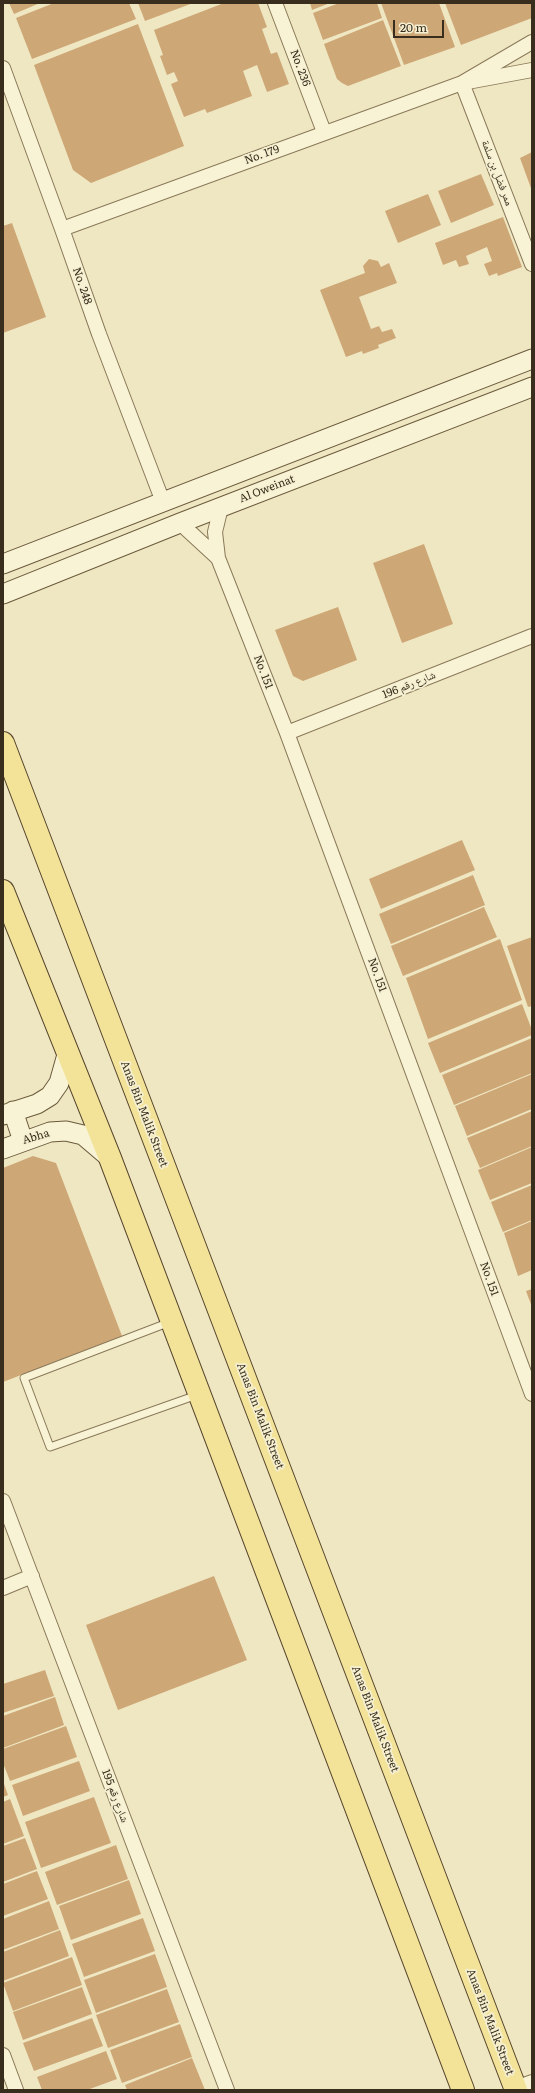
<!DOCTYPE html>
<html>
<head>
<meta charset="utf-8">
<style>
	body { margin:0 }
	#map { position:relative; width:535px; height:2093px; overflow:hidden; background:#efe7c2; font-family:Literata,serif }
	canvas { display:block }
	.frame { position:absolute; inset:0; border:4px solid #392e1d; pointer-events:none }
	.scale { position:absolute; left:393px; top:20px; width:51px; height:18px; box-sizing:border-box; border:2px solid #392e1d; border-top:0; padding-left:5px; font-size:12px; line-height:14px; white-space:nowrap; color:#392e1d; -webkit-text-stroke:3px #f6f0d2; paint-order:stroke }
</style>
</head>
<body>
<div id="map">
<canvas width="535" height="2093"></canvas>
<div class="frame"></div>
<div class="scale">20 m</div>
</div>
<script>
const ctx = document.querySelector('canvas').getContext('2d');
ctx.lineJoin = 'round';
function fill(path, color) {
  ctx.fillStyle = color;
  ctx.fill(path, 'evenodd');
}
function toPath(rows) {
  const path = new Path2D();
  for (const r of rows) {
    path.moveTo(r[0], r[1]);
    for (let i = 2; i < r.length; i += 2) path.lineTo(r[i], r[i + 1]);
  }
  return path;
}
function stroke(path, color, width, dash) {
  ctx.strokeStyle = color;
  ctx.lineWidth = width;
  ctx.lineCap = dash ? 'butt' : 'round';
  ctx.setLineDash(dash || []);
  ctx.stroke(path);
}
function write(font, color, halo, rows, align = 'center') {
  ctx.font = font + ' Literata,"Noto Naskh Arabic",serif';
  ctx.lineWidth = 3.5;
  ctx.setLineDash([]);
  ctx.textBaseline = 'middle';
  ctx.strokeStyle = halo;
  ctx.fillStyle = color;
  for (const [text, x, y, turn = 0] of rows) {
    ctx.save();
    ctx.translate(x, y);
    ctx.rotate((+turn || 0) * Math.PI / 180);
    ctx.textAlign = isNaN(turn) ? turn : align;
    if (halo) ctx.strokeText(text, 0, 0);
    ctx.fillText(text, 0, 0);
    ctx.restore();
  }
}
fill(toPath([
	[9,3,40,3,14,14],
	[54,3,129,3,136,19,32,59,16,18],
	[138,3,193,3,145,21],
	[224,3,258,3,267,27,262,29,271,54,277,52,289,84,267,92,257,65,243,71,252,96,207,113,205,109,184,117,171,84,178,81,174,72,167,75,160,56,163,55,154,30],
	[310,3,330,3,312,10],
	[339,3,377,3,382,18,323,40,313,13],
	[381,3,439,3,455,47,404,65],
	[445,3,532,3,532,18,461,45],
	[383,20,401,66,348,86,342,83,337,79,324,44],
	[138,24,184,146,91,183,73,170,34,65],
	[532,152,532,191,520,158],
	[481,174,494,205,451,223,438,191],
	[428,194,441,225,398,243,385,211],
	[503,217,522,267,498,276,497,273,489,276,484,264,492,261,487,247,466,256,469,264,459,267,456,260,443,265,435,243],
	[12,223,46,317,3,333,3,226],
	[369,259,378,261,381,267,389,263,397,283,359,297,371,329,379,326,382,332,392,329,396,338,378,345,379,348,363,354,362,351,346,357,320,290,365,273,363,266],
	[424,544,453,624,402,643,373,563],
	[338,607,357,660,303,681,293,676,275,630],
	[462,840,475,870,381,909,369,879],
	[473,875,485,905,391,944,379,914],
	[484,907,497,937,403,976,391,946],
	[532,937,532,1006,528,1007,507,946],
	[500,939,522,1000,428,1039,406,978],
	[522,1004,532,1030,532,1035,440,1073,428,1043],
	[532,1038,532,1073,454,1105,442,1075],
	[532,1074,532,1109,467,1136,455,1106],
	[532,1111,532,1146,480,1168,467,1138],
	[532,1147,532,1183,490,1200,478,1170],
	[33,1156,56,1163,122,1336,3,1382,3,1168],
	[532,1185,532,1220,503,1232,491,1202],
	[532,1221,532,1270,518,1276,504,1233],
	[532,1289,532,1307,526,1291],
	[214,1576,247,1660,118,1710,86,1625],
	[45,1670,54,1696,3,1713,3,1684],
	[55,1697,64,1725,3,1748,3,1716],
	[66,1726,77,1757,10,1781,3,1763,3,1749],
	[79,1761,90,1791,23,1816,12,1785],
	[3,1781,8,1795,3,1797],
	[94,1797,111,1843,41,1868,25,1822],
	[10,1799,24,1836,3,1844,3,1802],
	[25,1838,37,1869,3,1882,3,1846],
	[116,1845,128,1879,57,1905,45,1872],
	[37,1871,48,1899,3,1916,3,1884],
	[129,1880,141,1914,71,1940,59,1906],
	[49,1901,59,1929,3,1950,3,1919],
	[143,1918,155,1951,84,1977,72,1944],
	[60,1930,69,1956,3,1981,3,1952],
	[155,1954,167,1987,96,2013,84,1980],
	[72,1957,82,1985,13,2011,3,1983],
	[82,1987,92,2014,23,2040,13,2012],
	[167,1989,179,2022,108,2048,96,2015],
	[92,2018,103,2046,34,2071,23,2043],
	[180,2024,192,2057,122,2083,110,2050],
	[106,2051,117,2079,87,2090,42,2090,37,2077],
	[192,2058,205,2090,127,2090,125,2085]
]), '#cea777');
const lane = toPath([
	[170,1322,24,1378,50,1447,197,1395]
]);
const street = toPath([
	[275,3,324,132],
	[532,42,462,83,532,70],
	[3,68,62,229,99,334,163,502],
	[62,229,462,83,532,264],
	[221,507,215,532,218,558,287,733,532,1394],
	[180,523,218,558],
	[287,733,532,636],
	[3,1501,227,2090],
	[3,1588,32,1576],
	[3,2055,16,2090],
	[515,2088,532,2082]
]);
const secondary = toPath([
	[3,564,532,359],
	[3,594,180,523,532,387],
	[13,1111,23,1141],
	[3,1115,37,1104,50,1096,59,1083,68,1051],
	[3,1149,50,1132,66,1131,83,1135,110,1158]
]);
const primary = toPath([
	[3,743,516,2090],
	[3,891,110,1158,463,2090]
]);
stroke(lane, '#897959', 9);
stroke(street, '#897959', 16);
stroke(secondary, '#6b5a3c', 21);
stroke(primary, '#57462d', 24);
stroke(lane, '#f9f3d6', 7);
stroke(street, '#f9f3d6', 14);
stroke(secondary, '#f9f3d6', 19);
stroke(primary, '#f3e399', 22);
write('11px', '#392e1d', '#f6f0d2', [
	["No. 236",300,68,69],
	["No. 179",262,155,-20],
	["ممر فضل بن سلمة",497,173,69],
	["No. 248",82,286,71],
	["Al Oweinat",267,489,-21],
	["No. 151",263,672,69],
	["شارع رقم 196",409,685,-22],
	["No. 151",377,975,70],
	["Anas Bin Malik Street",144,1114,69],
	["Abha",36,1137,-17],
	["No. 151",489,1279,70],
	["Anas Bin Malik Street",260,1416,69],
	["Anas Bin Malik Street",375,1719,69],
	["شارع رقم 195",115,1796,69],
	["Anas Bin Malik Street",490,2022,69]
]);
</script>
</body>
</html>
